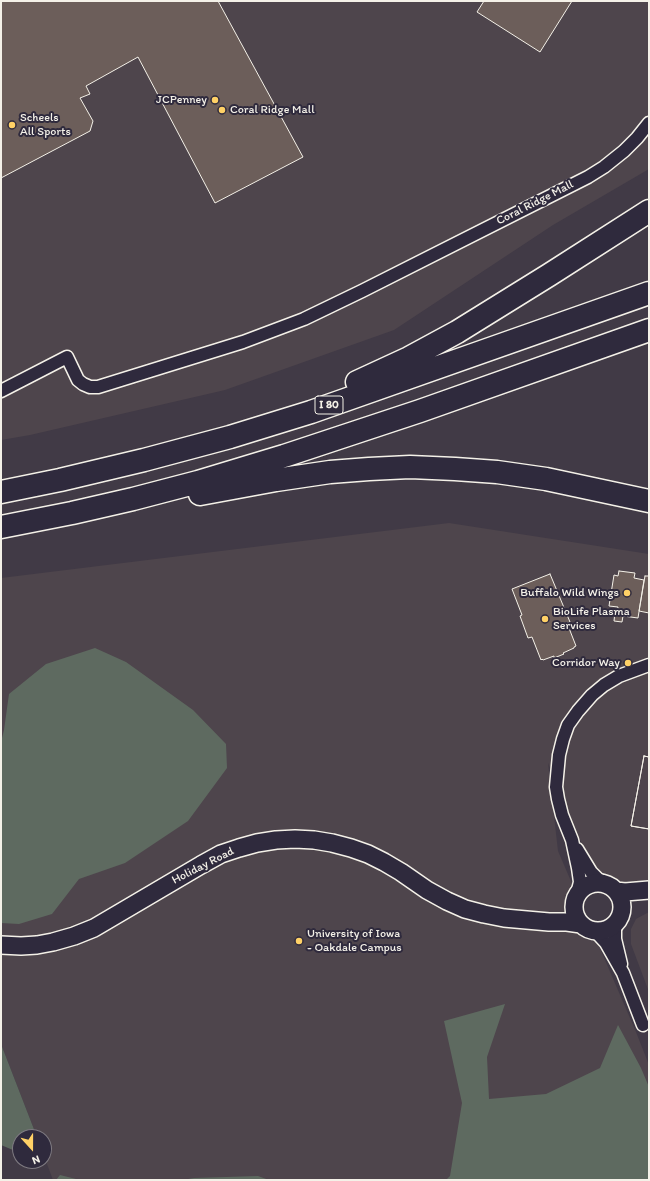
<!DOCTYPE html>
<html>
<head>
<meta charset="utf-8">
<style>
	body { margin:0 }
	#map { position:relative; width:650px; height:1181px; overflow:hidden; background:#413a46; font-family:Itim,sans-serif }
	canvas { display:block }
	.frame { position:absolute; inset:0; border:2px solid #f4f1e8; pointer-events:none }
	.north { position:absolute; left:12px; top:1129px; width:40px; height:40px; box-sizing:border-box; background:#2f2a3d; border:1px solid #7e7a81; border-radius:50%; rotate:159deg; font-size:11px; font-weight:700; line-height:16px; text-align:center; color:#f4f1e8 }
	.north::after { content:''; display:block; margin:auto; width:14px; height:18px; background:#ffd166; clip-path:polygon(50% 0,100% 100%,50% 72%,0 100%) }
</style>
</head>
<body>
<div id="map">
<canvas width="650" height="1181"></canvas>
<div class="frame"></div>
<div class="north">N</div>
</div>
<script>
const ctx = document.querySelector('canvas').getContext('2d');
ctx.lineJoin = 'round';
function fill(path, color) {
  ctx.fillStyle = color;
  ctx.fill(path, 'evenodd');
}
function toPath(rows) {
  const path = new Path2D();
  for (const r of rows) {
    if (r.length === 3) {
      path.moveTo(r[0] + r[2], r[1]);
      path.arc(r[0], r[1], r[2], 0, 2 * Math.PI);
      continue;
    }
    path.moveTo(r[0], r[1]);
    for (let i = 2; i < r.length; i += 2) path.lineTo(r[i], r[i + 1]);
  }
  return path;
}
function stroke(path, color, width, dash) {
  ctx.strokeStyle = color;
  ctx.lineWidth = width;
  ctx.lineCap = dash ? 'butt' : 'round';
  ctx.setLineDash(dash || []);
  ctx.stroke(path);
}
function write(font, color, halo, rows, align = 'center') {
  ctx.font = font + ' Itim,sans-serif';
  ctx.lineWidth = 4;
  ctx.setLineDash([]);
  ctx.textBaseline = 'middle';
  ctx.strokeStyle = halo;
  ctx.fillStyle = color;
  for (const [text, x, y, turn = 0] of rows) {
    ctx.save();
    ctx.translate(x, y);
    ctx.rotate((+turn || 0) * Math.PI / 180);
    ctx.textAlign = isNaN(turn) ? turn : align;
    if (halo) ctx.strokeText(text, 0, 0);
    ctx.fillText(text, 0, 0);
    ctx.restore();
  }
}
fill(toPath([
	[1,1,649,1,649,169,553,225,394,330,225,390,30,435,1,440],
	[449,523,649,554,649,885,625,887,609,879,592,868,548,763,558,851,636,1032,649,1065,649,1180,53,1180,44,1156,44,1137,37,1137,1,1044,1,578],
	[649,912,649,992,631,944,631,929,636,919]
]), '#4e454c');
fill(toPath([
	[95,648,126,662,193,710,226,744,227,768,188,821,125,863,79,879,52,914,19,924,1,923,1,742,4,730,9,694,46,664],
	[505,1004,487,1057,489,1099,546,1094,600,1068,618,1025,641,1068,649,1087,649,1180,446,1180,450,1176,462,1103,444,1021],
	[1,1044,37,1137,20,1137,20,1153,1,1145],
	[60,1175,80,1180,56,1180],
	[258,1176,269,1180,182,1180,194,1178]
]), '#5e6a60');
const building = toPath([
	[1,1,218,1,303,157,215,203,138,57,86,86,90,94,80,98,93,121,90,131,1,178,1,1],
	[484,1,572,1,540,52,477,12,484,1],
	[619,571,635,573,634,578,644,580,638,618,623,616,622,622,614,621,615,612,617,613,618,607,609,606,614,575,618,576,619,571],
	[550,574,570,622,567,623,576,646,574,647,574,648,563,653,564,654,554,658,554,656,543,660,542,659,541,660,532,637,528,638,520,616,522,615,512,589,550,574],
	[645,576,649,576,649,613,639,611,645,576],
	[644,756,649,757,649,829,631,826,644,756],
	[644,756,649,757,649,829,631,826,644,756]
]);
fill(building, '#6c5e5a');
stroke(building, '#f4f1e8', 1);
const street = toPath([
	[1,391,67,357,78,380,83,384,90,387,98,387,243,342,304,319,362,291,588,177,604,167,624,151,637,138,649,123],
	[577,849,591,872,598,879,605,883],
	[577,894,580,882,578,868,572,840,562,815,558,799,556,787,559,755,563,739,568,725,578,711,592,695,604,685,619,676,649,665],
	[615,922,615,939,621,964],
	[594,930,606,943,623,973,643,1025]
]);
const secondary = toPath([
	[598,907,24],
	[616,891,625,892,649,890],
	[1,945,21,946,37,945,53,942,74,936,94,928,201,865,221,854,239,848,257,843,276,840,295,839,314,840,332,843,351,848,368,854,384,862,401,872,427,890,447,901,465,909,484,914,504,918,549,922,567,922,581,924]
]);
const highway = toPath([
	[357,382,409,358,457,332,549,275,649,211],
	[1,492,60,480,144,460,230,437,311,412,649,293],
	[200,494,276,480,330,472,369,469,410,467,455,469,497,472,546,479,649,501],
	[1,527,72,513,133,499,198,482,284,456,420,411,649,330]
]);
stroke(street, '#f4f1e8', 15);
stroke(secondary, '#f4f1e8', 20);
stroke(highway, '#f4f1e8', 25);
stroke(street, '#2f2a3d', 12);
stroke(secondary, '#2f2a3d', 17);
stroke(highway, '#2f2a3d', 22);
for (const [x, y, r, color] of [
	[215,100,4,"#ffd166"],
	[222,110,4,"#ffd166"],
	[12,125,4,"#ffd166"],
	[627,593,4,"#ffd166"],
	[545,619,4,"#ffd166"],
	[628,663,4,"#ffd166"],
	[299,941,4,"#ffd166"]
]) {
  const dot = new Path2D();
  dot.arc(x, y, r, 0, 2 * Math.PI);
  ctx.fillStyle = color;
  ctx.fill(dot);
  stroke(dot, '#2f2a3d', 1.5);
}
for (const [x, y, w] of [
	[329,405,28]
]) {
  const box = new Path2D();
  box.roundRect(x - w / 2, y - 9, w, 18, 3);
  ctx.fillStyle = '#2f2a3d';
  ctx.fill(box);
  stroke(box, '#f4f1e8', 1);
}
write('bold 11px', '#f4f1e8', null, [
	["I 80",329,405]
]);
write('12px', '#f4f1e8', '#2f2a3d', [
	["JCPenney",207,100,"right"],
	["Coral Ridge Mall",230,110],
	["Scheels",20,118],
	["All Sports",20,132],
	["Buffalo Wild Wings",619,593,"right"],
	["BioLife Plasma",553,612],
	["Services",553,626],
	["Corridor Way",620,663,"right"],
	["University of Iowa",307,934],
	["- Oakdale Campus",307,948]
], 'left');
write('12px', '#f4f1e8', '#2f2a3d', [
	["Coral Ridge Mall",535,203,-27],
	["Holiday Road",203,866,-27]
]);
</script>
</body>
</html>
